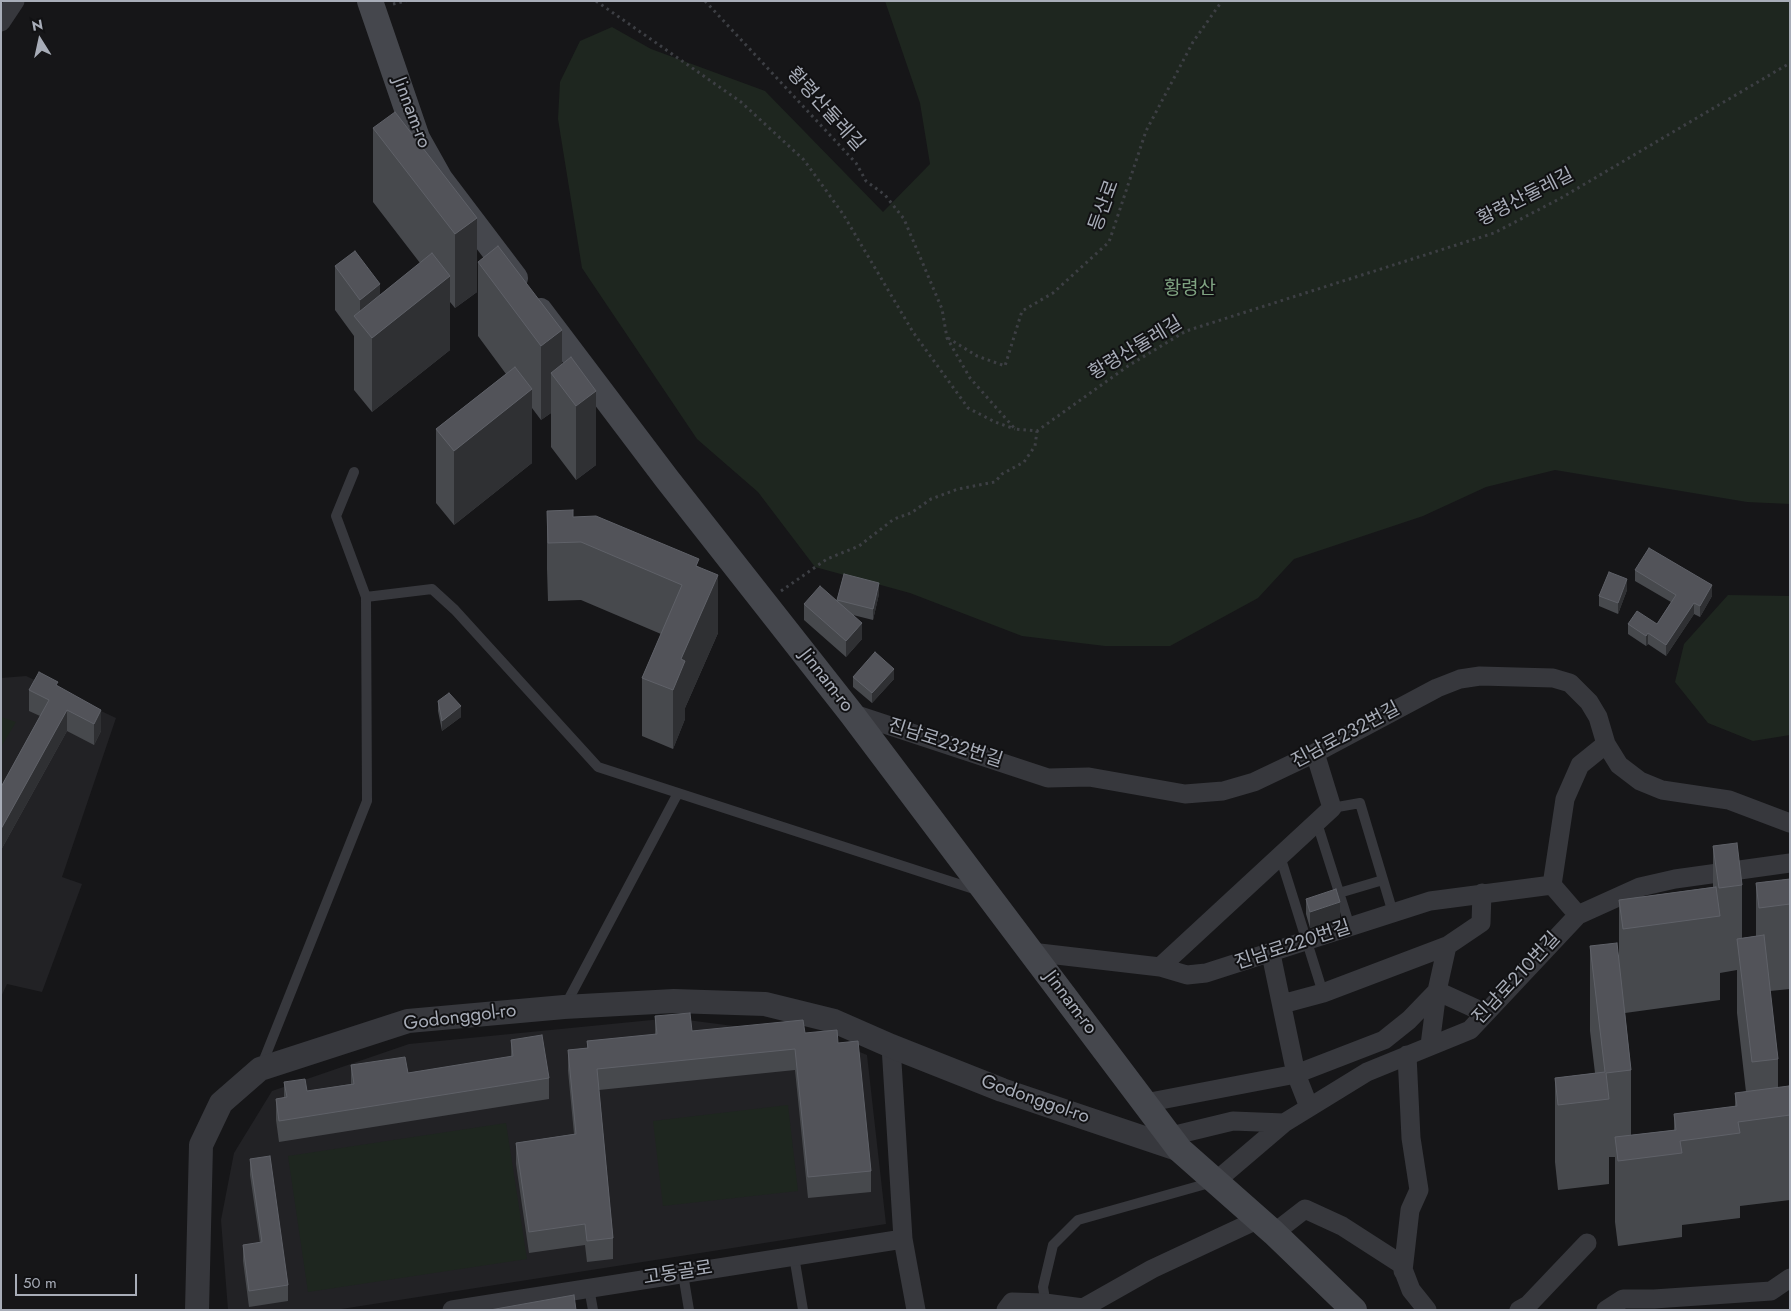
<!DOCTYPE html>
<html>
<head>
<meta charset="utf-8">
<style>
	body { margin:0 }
	#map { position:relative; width:1791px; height:1311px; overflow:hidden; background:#161618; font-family:Jost,sans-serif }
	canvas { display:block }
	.frame { position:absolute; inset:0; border:2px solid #a8adb8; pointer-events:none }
	.north { position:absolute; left:15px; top:15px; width:50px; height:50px; -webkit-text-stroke:4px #111113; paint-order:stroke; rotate:350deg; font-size:14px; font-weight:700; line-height:20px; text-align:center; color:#a8adb8 }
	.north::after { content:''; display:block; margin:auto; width:18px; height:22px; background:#a8adb8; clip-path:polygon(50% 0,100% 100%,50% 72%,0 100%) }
	.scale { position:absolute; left:15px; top:1274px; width:122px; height:22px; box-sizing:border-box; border:2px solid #a8adb8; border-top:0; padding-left:6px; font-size:15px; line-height:18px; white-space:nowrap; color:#a8adb8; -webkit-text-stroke:4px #111113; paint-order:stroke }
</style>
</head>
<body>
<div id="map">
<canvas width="1791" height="1311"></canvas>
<div class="frame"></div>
<div class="north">N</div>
<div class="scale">50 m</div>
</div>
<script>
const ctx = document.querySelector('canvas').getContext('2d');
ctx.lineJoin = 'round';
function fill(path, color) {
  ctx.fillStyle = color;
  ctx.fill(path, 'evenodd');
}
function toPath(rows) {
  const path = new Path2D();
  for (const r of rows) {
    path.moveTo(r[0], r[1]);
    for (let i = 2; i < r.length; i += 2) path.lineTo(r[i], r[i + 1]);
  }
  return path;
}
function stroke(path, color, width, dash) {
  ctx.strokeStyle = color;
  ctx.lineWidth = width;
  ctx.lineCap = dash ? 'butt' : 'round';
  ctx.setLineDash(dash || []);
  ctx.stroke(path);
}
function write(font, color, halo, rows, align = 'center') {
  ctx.font = font + ' Jost,"Noto Sans KR",sans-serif';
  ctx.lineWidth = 4;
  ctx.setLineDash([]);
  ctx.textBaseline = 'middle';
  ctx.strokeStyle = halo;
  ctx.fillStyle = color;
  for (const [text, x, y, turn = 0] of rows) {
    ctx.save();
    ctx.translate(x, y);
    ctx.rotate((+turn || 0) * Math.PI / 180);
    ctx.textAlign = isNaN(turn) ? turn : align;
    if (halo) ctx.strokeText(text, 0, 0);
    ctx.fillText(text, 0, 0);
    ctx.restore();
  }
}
fill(toPath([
	[26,676,116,718,62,877,82,884,42,992,7,984,1,997,1,678],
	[672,1018,826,1038,867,1055,886,1224,335,1310,228,1310,221,1220,234,1153,272,1091,409,1044]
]), '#222225');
fill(toPath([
	[885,1,1790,1,1790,504,1747,502,1555,470,1486,487,1423,516,1294,559,1258,598,1170,646,1105,646,1022,636,910,593,815,567,758,492,697,439,582,268,558,119,560,82,580,41,612,27,651,49,765,91,883,212,930,164,920,103],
	[1728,595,1790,596,1790,735,1753,741,1708,723,1675,682,1684,644],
	[1,717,16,722,1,747],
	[788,1105,798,1191,663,1206,653,1121],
	[506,1123,527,1259,308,1292,288,1156]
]), '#1e261f');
stroke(toPath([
	[596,1,741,102,804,160,843,214,913,332,968,408,995,422,1015,429],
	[705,1,856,163,866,181,885,195,904,219,942,309,947,338,970,378,1015,429,1037,431,1128,366,1186,331,1494,233,1561,198,1790,63],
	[393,4,406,1],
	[948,338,977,356,1005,366,1022,311,1053,293,1109,242,1146,131,1193,42,1222,1],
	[781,591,827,559,859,546,894,519,911,513,931,499,958,489,995,482,1002,474,1024,462,1035,446,1037,431]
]), '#3d3f44', 3, [2.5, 4]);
stroke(toPath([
	[366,597,432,589,455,610,598,767,977,890],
	[1332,808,1360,803,1393,913],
	[1317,823,1350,927],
	[1280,856,1323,993],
	[1339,893,1383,880],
	[565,1006,678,793],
	[261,1067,367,801,366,597,336,516,354,472],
	[794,1256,803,1310],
	[683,1274,689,1310],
	[589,1288,593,1310],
	[1046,1306,1043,1287,1053,1245,1078,1220,1213,1182]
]), '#37383d', 10);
stroke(toPath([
	[1,22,15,1],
	[851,713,1048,778,1089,777,1185,794,1223,791,1254,782,1315,753,1437,688,1460,679,1480,676,1553,678,1570,683,1589,702,1598,717,1606,744,1619,765,1640,781,1662,790,1729,800,1790,823],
	[1552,885,1565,799,1580,765,1606,744],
	[1552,885,1578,915],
	[1031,952,1160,967,1187,975,1206,973,1430,901,1552,885],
	[1271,954,1296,1074,1309,1107],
	[1160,967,1332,808,1315,753],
	[1437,991,1485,1013],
	[1282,1004,1323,993,1447,946,1481,923,1482,893],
	[1430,1045,1437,991,1447,946],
	[891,1046,903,1239,916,1310],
	[1145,1103,1296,1074,1384,1040,1409,1020,1437,991],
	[1171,1136,1233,1121,1284,1123],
	[1216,1181,1284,1123,1367,1072,1470,1030,1578,915,1640,887,1675,879,1790,863],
	[1274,1233,1305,1209,1342,1226,1401,1264,1411,1290,1427,1310],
	[1403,1271,1410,1210,1419,1190,1411,1138,1407,1055],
	[452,1310,903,1239],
	[1006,1310,1012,1302,1045,1303,1083,1308,1152,1269,1259,1219],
	[1519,1310,1528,1305,1587,1243],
	[1606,1310,1623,1299,1654,1299,1771,1291,1790,1278]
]), '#37383d', 19);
stroke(toPath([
	[197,1310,201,1145,221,1103,260,1069,408,1021,564,1007,674,1001,765,1004,834,1021,891,1046,1002,1090,1180,1150]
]), '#37383d', 24);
stroke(toPath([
	[370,1,417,138,440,179,515,278],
	[540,311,667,479,851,713,1180,1150,1274,1233,1354,1310]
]), '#45474d', 26);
fill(toPath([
	[373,128,477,218,477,292,455,308,450,302,450,350,372,412,354,390,354,336,335,310,335,266,380,295,420,263,373,202],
	[478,262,562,365,596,465,576,480,551,447,551,413,541,420,532,408,532,463,454,525,436,503,436,429,506,374,478,336],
	[547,511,573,517,699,567,718,633,685,708,685,719,673,749,642,736,642,678,661,634,581,600,548,601,547,569],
	[1635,570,1712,596,1700,617,1694,614,1666,656,1648,644,1646,646,1628,634,1628,624,1657,624,1671,602,1635,581],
	[844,574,879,594,873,620,853,615,862,639,846,657,804,620,804,604,837,601],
	[1627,590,1618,614,1599,606,1599,596],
	[853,677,894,679,872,703,853,687],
	[58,686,101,731,94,745,67,731,1,850,1,787,40,716,29,711,29,690],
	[438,701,461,717,442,731,438,711],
	[1713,846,1742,885,1742,938,1756,936,1756,883,1790,879,1790,989,1770,991,1778,1059,1778,1088,1790,1094,1790,1200,1740,1206,1740,1218,1682,1225,1682,1237,1618,1246,1615,1222,1615,1157,1609,1157,1609,1184,1558,1190,1555,1162,1555,1078,1595,1073,1590,1031,1590,946,1619,955,1619,900,1713,887],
	[1737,970,1737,1013,1746,1092,1735,1093,1735,1107,1674,1114,1674,1130,1631,1135,1631,1070,1625,1013,1720,1000,1720,973],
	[1306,899,1340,918,1310,928,1306,914],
	[655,1016,692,1031,805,1033,838,1043,871,1171,871,1192,808,1198,795,1070,599,1090,613,1238,613,1259,587,1262,585,1245,529,1253,516,1164,516,1143,574,1134,568,1071,568,1050,587,1048,587,1041,655,1035],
	[511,1040,549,1078,549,1099,279,1142,276,1120,276,1099,284,1098,284,1082,307,1091,351,1084,351,1065,408,1073,511,1057],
	[250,1159,288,1285,288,1301,249,1307,243,1261,243,1245,260,1243,250,1175]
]), '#47494d');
fill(toPath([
	[477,218,477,292,455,308,455,234],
	[450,276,450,350,372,412,372,338],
	[380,284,380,328,360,323,360,300],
	[562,330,562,387,551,373,551,413,541,420,541,346],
	[532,389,532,463,454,525,454,451],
	[596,391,596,465,576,480,576,406],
	[718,575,718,633,685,708,685,719,673,749,673,690,681,659],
	[1627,579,1627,590,1618,614,1618,603],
	[879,583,879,594,873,620,873,609],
	[1712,585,1712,596,1700,617,1700,606],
	[1694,603,1694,614,1666,656,1666,645],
	[862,623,862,639,846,657,846,641],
	[1648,633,1648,644,1646,646,1646,636],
	[894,669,894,679,872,703,872,693],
	[461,706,461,717,442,731,442,721],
	[67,710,67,731,1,850,1,829],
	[101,710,101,731,94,745,94,724],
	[1340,902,1340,918,1310,928,1310,912]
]), '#2f3033');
const building = toPath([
	[395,112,477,218,455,234,373,128,395,112],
	[498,246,562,330,541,346,478,262,498,246],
	[355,251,380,284,360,300,335,266,355,251],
	[432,253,450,276,372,338,354,316,432,253],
	[571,357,596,391,576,406,551,373,571,357],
	[515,367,532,389,454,451,436,429,515,367],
	[573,510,573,517,596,516,699,559,696,566,718,575,681,659,685,661,673,690,642,678,682,585,581,542,548,543,547,511,573,510],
	[1649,548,1712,585,1700,606,1694,603,1666,645,1648,633,1646,636,1628,624,1637,611,1657,624,1676,595,1635,570,1649,548],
	[1609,572,1627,579,1618,603,1599,596,1609,572],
	[844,574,879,583,873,609,837,600,844,574],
	[820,586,862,623,846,641,804,604,820,586],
	[875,652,894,669,872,693,853,677,875,652],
	[39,672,58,682,56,685,101,710,94,724,67,710,1,829,1,787,49,700,29,690,39,672],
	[449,693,461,706,442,721,438,701,449,693],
	[1737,843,1742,885,1719,888,1713,846,1737,843],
	[1790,879,1790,904,1759,908,1756,883,1790,879],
	[1716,887,1720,916,1623,929,1619,900,1716,887],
	[1336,889,1340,902,1310,912,1306,899,1336,889],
	[1764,935,1778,1059,1752,1062,1737,939,1764,935],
	[1617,943,1631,1070,1606,1073,1609,1099,1558,1105,1555,1078,1605,1072,1590,946,1617,943],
	[690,1013,692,1031,803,1020,805,1033,837,1030,838,1043,858,1041,871,1171,808,1177,795,1049,597,1069,613,1238,587,1241,585,1224,529,1232,516,1143,576,1134,568,1050,588,1048,587,1041,657,1034,655,1016,690,1013],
	[542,1035,549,1078,279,1121,276,1099,287,1097,284,1082,305,1079,307,1091,354,1084,351,1065,405,1057,408,1073,513,1056,511,1040,542,1035],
	[1789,1086,1790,1094,1790,1115,1738,1122,1740,1133,1680,1141,1682,1153,1618,1161,1615,1137,1676,1130,1674,1114,1737,1106,1735,1093,1789,1086],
	[270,1156,288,1285,249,1291,243,1245,262,1242,250,1159,270,1156],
	[574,1295,576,1310,490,1310,574,1295]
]);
fill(building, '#525359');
stroke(building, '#5f6168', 1);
write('19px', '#a8adb8', '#111113', [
	["황령산둘레길",825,110,48],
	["Jinnam-ro",411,113,69],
	["황령산둘레길",1526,198,-27],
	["등산로",1105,206,-70],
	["황령산둘레길",1136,349,-31],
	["Jinnam-ro",826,681,52],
	["진남로232번길",1346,736,-28],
	["진남로232번길",945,744,18],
	["진남로220번길",1293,946,-18],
	["진남로210번길",1517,979,-47],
	["Jinnam-ro",1070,1003,53],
	["Godonggol-ro",460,1018,-7],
	["Godonggol-ro",1035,1100,19],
	["고동골로",678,1274,-9]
]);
write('19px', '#7fa381', '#111113', [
	["황령산",1190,289]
]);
</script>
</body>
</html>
